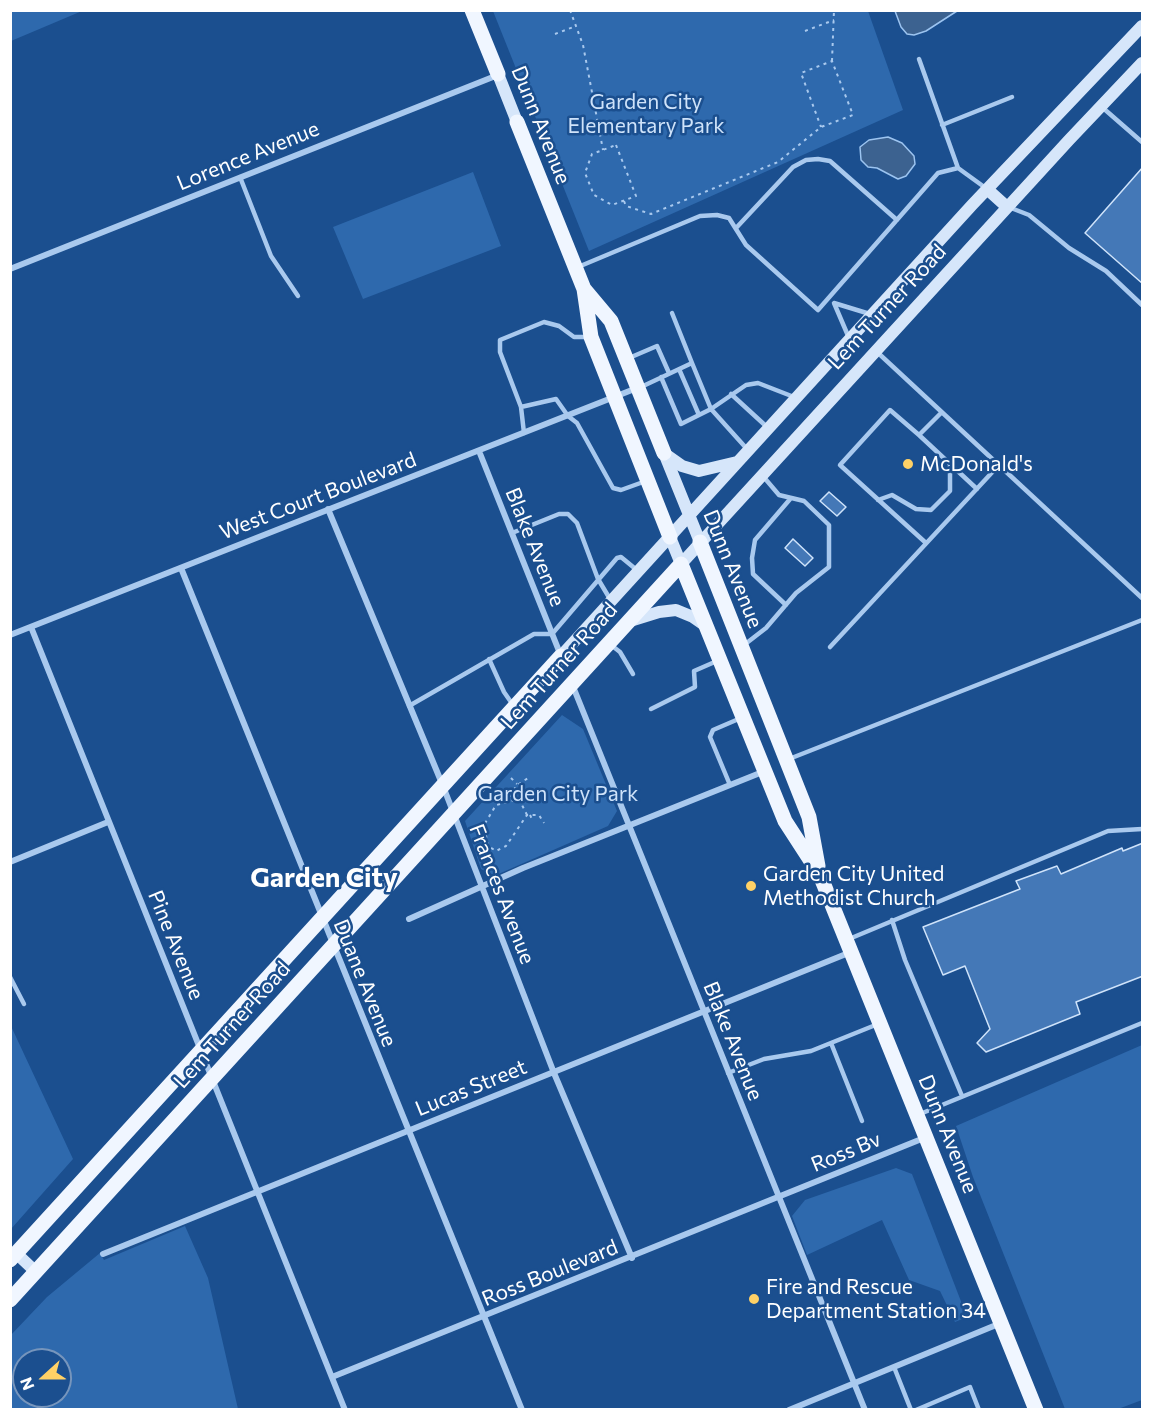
<!DOCTYPE html>
<html>
<head>
<meta charset="utf-8">
<style>
	body { margin:0 }
	#map { position:relative; width:1153px; height:1420px; overflow:hidden; background:#1b4f8f; font-family:Commissioner,sans-serif }
	canvas { display:block }
	.frame { position:absolute; inset:0; border:12px solid #fff; pointer-events:none }
	.north { position:absolute; left:12px; top:1348px; width:60px; height:60px; box-sizing:border-box; background:#1b4f8f; border:2px solid #7695bc; border-radius:50%; rotate:249deg; font-size:16px; font-weight:700; line-height:24px; text-align:center; color:#fff }
	.north::after { content:''; display:block; margin:auto; width:21px; height:27px; background:#ffd166; clip-path:polygon(50% 0,100% 100%,50% 72%,0 100%) }
</style>
</head>
<body>
<div id="map">
<canvas width="1153" height="1420"></canvas>
<div class="frame"></div>
<div class="north">N</div>
</div>
<script>
const ctx = document.querySelector('canvas').getContext('2d');
ctx.lineJoin = 'round';
function fill(path, color) {
  ctx.fillStyle = color;
  ctx.fill(path, 'evenodd');
}
function toPath(rows) {
  const path = new Path2D();
  for (const r of rows) {
    path.moveTo(r[0], r[1]);
    for (let i = 2; i < r.length; i += 2) path.lineTo(r[i], r[i + 1]);
  }
  return path;
}
function stroke(path, color, width, dash) {
  ctx.strokeStyle = color;
  ctx.lineWidth = width;
  ctx.lineCap = dash ? 'butt' : 'round';
  ctx.setLineDash(dash || []);
  ctx.stroke(path);
}
function write(font, color, halo, rows, align = 'center') {
  ctx.font = font + ' Commissioner,sans-serif';
  ctx.lineWidth = 5;
  ctx.setLineDash([]);
  ctx.textBaseline = 'middle';
  ctx.strokeStyle = halo;
  ctx.fillStyle = color;
  for (const [text, x, y, turn = 0] of rows) {
    ctx.save();
    ctx.translate(x, y);
    ctx.rotate((+turn || 0) * Math.PI / 180);
    ctx.textAlign = isNaN(turn) ? turn : align;
    if (halo) ctx.strokeText(text, 0, 0);
    ctx.fillText(text, 0, 0);
    ctx.restore();
  }
}
fill(toPath([
	[11,10,82,10,82,11,11,41],
	[493,11,868,11,903,110,589,251],
	[473,172,501,246,363,299,333,227],
	[562,715,583,729,617,811,608,826,494,876,481,869,465,821],
	[10,1024,73,1159,11,1229,10,1229],
	[1142,1045,1142,1400,1118,1409,1065,1409,973,1177,956,1126],
	[896,1168,912,1174,967,1317,955,1322,940,1291,909,1280,882,1220,807,1255,792,1216,805,1200],
	[185,1226,208,1278,238,1409,11,1409,10,1336,47,1297,100,1253,104,1260],
	[24,1360,60,1360,60,1396,24,1396]
]), '#2e69ad');
const water = toPath([
	[895,11,957,11,926,31,914,35,907,34,901,27,895,11],
	[888,137,902,143,914,156,915,164,906,176,898,179,877,168,868,167,861,160,860,147,869,140,888,137]
]);
fill(water, '#3c6290');
stroke(water, '#9cc4f0', 1.5);
const building = toPath([
	[1143,167,1143,284,1085,233,1143,167],
	[829,492,846,507,837,516,820,501,829,492],
	[793,539,813,558,805,566,785,548,793,539],
	[1143,843,1143,976,1076,1002,1080,1014,986,1052,977,1043,990,1029,965,966,943,975,923,927,1020,889,1016,881,1057,866,1061,874,1122,848,1123,851,1143,843]
]);
fill(building, '#4478b7');
stroke(building, '#cfe3fa', 1.5);
stroke(toPath([
	[570,10,583,45,603,150],
	[805,31,834,20],
	[555,34,576,26],
	[832,61,834,10],
	[616,145,636,196,612,205,594,195,585,173,592,154,616,145],
	[624,201,626,206,651,214,778,162,821,127,853,115,832,61,801,73,821,127],
	[511,778,517,784],
	[511,797,516,786,528,778],
	[527,815,519,799,496,805,484,825,488,846,496,851,506,846,527,815,539,815,544,823],
	[530,815,533,821]
]), '#a9c9ee', 2, [3, 4.5]);
stroke(toPath([
	[919,59,958,168],
	[1103,108,1142,142],
	[942,125,1012,97],
	[240,177,271,256,298,296],
	[1011,208,1029,215,1069,248,1106,271,1142,305],
	[737,227,793,167,806,160,818,159,830,161,897,220],
	[578,267,700,216,717,215,729,218,746,245,818,310,938,173,958,168,987,189],
	[672,313,692,363],
	[849,338,834,303,870,314],
	[876,351,1142,598],
	[629,358,657,346,669,373],
	[679,369,699,415],
	[661,377,681,424,711,409,746,385,758,383,794,397],
	[641,387,692,363,711,409,747,449],
	[731,394,767,427],
	[521,407,500,352,500,340,544,322,559,326,574,337,587,337],
	[524,433,521,407,556,399,568,416,577,423,613,488,621,490,646,481],
	[919,435,977,489],
	[878,500,892,495,916,509,931,510,950,491,950,463],
	[512,533,559,514,568,514,577,523,598,579,610,599],
	[926,543,840,465,890,410,919,435,941,413],
	[786,605,753,574,752,558,755,540,791,498],
	[611,645,620,652,633,674],
	[744,645,766,628,796,593,829,567,829,525,804,501,779,495,762,475],
	[830,647,998,466],
	[489,659,504,692,513,705],
	[409,706,534,634,552,634,617,558,621,557,638,571],
	[651,709,695,687,694,671,717,661],
	[789,759,1142,620],
	[730,785,710,737,713,730,741,718],
	[892,920,905,960,962,1096],
	[849,939,1108,831,1142,829],
	[10,977,24,1004],
	[831,1043,862,1121],
	[728,1073,764,1059,811,1051,878,1024],
	[920,1114,1142,1023],
	[894,1367,911,1410],
	[916,1410,970,1387,979,1410]
]), '#a9c9ee', 4.5);
stroke(toPath([
	[10,269,498,75],
	[479,451,561,656],
	[328,509,443,786,554,1073,632,1258],
	[181,568,522,1410],
	[31,627,345,1410],
	[10,635,637,388],
	[572,684,865,1410],
	[10,862,108,822],
	[409,919,523,868,765,771],
	[103,1254,851,952],
	[332,1377,924,1138],
	[789,1410,1001,1323]
]), '#a9c9ee', 6);
stroke(toPath([
	[498,74,517,122],
	[987,189,1007,207],
	[664,453,700,542],
	[665,454,682,466,699,471,737,462],
	[670,537,681,564,1069,140,1142,63],
	[630,621,659,612,676,610,693,617,706,626],
	[561,656,972,205,1142,26],
	[17,1254,36,1272]
]), '#d6e6fa', 12);
stroke(toPath([
	[472,10,498,74],
	[517,122,584,289,591,337,670,537],
	[585,290,611,321,664,453],
	[700,542,809,817,818,866],
	[10,1260,561,656],
	[10,1300,681,564,785,821,820,875,1036,1410]
]), '#f0f6ff', 15);
for (const [x, y, r, color] of [
	[908,464,6,"#ffd166"],
	[751,886,6,"#ffd166"],
	[754,1299,6,"#ffd166"]
]) {
  const dot = new Path2D();
  dot.arc(x, y, r, 0, 2 * Math.PI);
  ctx.fillStyle = color;
  ctx.fill(dot);
  stroke(dot, '#1b4f8f', 2);
}
write('21px', '#cfe3fa', '#1b4f8f', [
	["Garden City",646,102],
	["Elementary Park",646,126],
	["Garden City Park",558,794]
]);
write('21px', '#fff', '#1b4f8f', [
	["Dunn Avenue",541,125,68],
	["Lorence Avenue",248,156,-22],
	["Lem Turner Road",887,307,-47],
	["West Court Boulevard",318,496,-21],
	["Blake Avenue",535,547,68],
	["Dunn Avenue",733,569,68],
	["Lem Turner Road",559,666,-48],
	["Frances Avenue",502,894,69],
	["Pine Avenue",176,945,68],
	["Duane Avenue",365,983,68],
	["Lem Turner Road",232,1025,-48],
	["Blake Avenue",733,1041,68],
	["Lucas Street",471,1088,-22],
	["Dunn Avenue",948,1134,68],
	["Ross Bv",846,1152,-22],
	["Ross Boulevard",550,1273,-22]
]);
write('21px', '#fff', '#1b4f8f', [
	["McDonald's",920,464],
	["Garden City United",763,874],
	["Methodist Church",763,898],
	["Fire and Rescue",766,1287],
	["Department Station 34",766,1311]
], 'left');
write('bold 27px', '#fff', '#1b4f8f', [
	["Garden City",324,878]
]);
</script>
</body>
</html>
